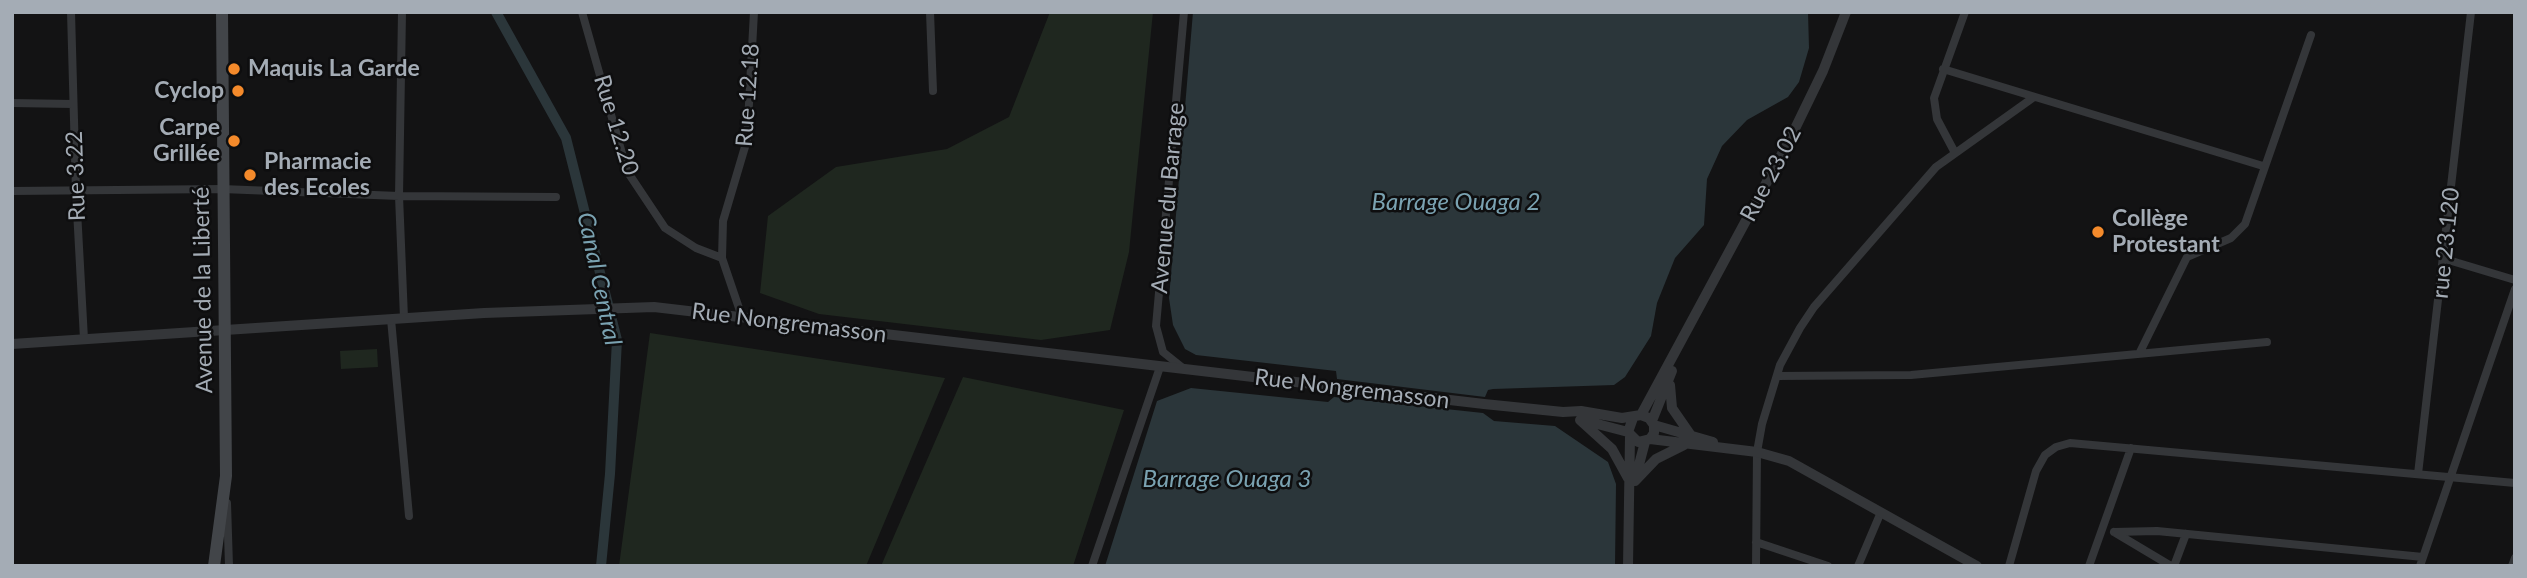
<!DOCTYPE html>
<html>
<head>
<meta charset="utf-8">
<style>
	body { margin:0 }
	#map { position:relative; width:2527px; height:578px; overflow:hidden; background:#131314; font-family:Lato,sans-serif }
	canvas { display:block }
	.frame { position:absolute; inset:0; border:14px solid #a4acb5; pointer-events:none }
</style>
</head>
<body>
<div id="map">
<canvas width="2527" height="578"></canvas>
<div class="frame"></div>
</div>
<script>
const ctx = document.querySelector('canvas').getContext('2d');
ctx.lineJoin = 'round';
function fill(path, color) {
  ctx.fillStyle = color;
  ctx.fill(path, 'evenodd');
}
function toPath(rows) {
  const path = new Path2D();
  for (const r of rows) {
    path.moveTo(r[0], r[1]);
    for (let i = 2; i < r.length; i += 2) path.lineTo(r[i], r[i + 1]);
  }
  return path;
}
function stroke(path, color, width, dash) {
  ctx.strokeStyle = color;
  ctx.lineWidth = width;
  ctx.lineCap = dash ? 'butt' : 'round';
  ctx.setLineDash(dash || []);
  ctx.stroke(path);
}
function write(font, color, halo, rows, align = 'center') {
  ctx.font = font + ' Lato,sans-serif';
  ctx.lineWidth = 5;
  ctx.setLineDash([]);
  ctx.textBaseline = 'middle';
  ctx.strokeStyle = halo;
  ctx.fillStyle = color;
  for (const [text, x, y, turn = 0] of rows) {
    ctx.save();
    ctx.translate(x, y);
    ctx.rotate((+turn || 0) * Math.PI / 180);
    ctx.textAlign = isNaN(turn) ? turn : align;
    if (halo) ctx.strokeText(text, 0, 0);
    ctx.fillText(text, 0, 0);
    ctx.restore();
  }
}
fill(toPath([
	[1050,12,1153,12,1129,252,1110,330,1041,340,819,314,760,293,768,216,836,167,947,149,1009,117],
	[650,333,945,378,866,566,619,566],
	[377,349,378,367,341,369,340,351],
	[963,377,1124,410,1073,566,881,566]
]), '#1f271f');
fill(toPath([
	[1193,12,1808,12,1809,48,1799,82,1788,97,1747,120,1722,146,1707,179,1704,225,1675,258,1657,303,1651,336,1625,377,1614,385,1493,389,1488,390,1485,397,1337,379,1336,371,1196,355,1185,349,1173,325,1169,298],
	[1191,388,1328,402,1334,397,1483,413,1494,421,1555,426,1608,462,1616,484,1615,566,1105,566,1157,401]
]), '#2b363a');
stroke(toPath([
	[496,12,566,138,617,340,610,474,601,566]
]), '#2b363a', 10);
stroke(toPath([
	[71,12,76,192,84,339],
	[402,12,399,196,404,318],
	[582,12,627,171,665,228,696,248,722,258,742,317],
	[930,12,933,91],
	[1943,69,2263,166],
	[12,103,73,104],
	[1954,151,1937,119,1934,98,1965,12],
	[12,191,222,189,399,196,556,197],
	[722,258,723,221,747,140,754,12],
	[2445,259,2515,280],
	[391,319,409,516],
	[2140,352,2187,257,2231,238,2245,224,2311,35],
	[1183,368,1163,352,1156,326,1184,12],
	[1777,376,1911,375,2267,342],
	[2418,474,2471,12],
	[227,503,229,566],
	[2114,532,2157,531,2423,557],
	[2114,532,2171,566],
	[1756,542,1828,566],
	[1092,566,1160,367],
	[1756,566,1757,452,1762,424,1780,365,1800,328,1814,307,1936,167,2034,97],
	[1858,566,1881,512],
	[2009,566,2036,471,2045,455,2056,447,2070,443,2515,483],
	[2089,566,2131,448],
	[2174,566,2186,534],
	[2420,566,2515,289],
	[2512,566,2515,558]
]), '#343639', 8);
stroke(toPath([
	[12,344,484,313,654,307,1484,404,1563,412,1581,411,1622,418,1641,415,1649,418,1654,425,1654,433,1650,439],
	[1670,385,1672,408,1690,434],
	[1641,415,1790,139,1823,71,1846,12],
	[1633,418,1628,432,1638,442,1650,439,1757,452,1789,461,1977,566],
	[1580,420,1612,449,1628,478],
	[1586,421,1628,432],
	[1652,421,1672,371],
	[1654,425,1713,442],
	[1636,476,1645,442],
	[1635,481,1656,459,1684,445],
	[1628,566,1630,436]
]), '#343639', 10);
stroke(toPath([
	[214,566,226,476,222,12]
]), '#424549', 12);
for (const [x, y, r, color] of [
	[234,69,7,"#f48a2b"],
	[238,91,7,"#f48a2b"],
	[234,141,7,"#f48a2b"],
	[250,175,7,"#f48a2b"],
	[2098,232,7,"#f48a2b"]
]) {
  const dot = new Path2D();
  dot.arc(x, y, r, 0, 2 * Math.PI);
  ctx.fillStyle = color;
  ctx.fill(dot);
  stroke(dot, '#0e0e0f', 2.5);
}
write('bold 23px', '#a4acb5', '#0e0e0f', [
	["Maquis La Garde",248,69],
	["Cyclop",224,91,"right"],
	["Carpe",220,128,"right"],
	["Grillée",220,154,"right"],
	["Pharmacie",264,162],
	["des Ecoles",264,188],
	["Collège",2112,219],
	["Protestant",2112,245]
], 'left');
write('23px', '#a4acb5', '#0e0e0f', [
	["Rue 12.18",748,95,-86],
	["Rue 12.20",616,125,73],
	["Rue 23.02",1771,174,-62],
	["Rue 3.22",76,176,-92],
	["Avenue du Barrage",1168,198,-85],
	["rue 23.120",2446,243,-84],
	["Avenue de la Liberté",203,290,-91],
	["Rue Nongremasson",789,323,7],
	["Rue Nongremasson",1352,389,7]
]);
write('italic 24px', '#7aa2b1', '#0e0e0f', [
	["Barrage Ouaga 2",1456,202],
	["Canal Central",599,279,78],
	["Barrage Ouaga 3",1227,479]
]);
</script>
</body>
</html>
